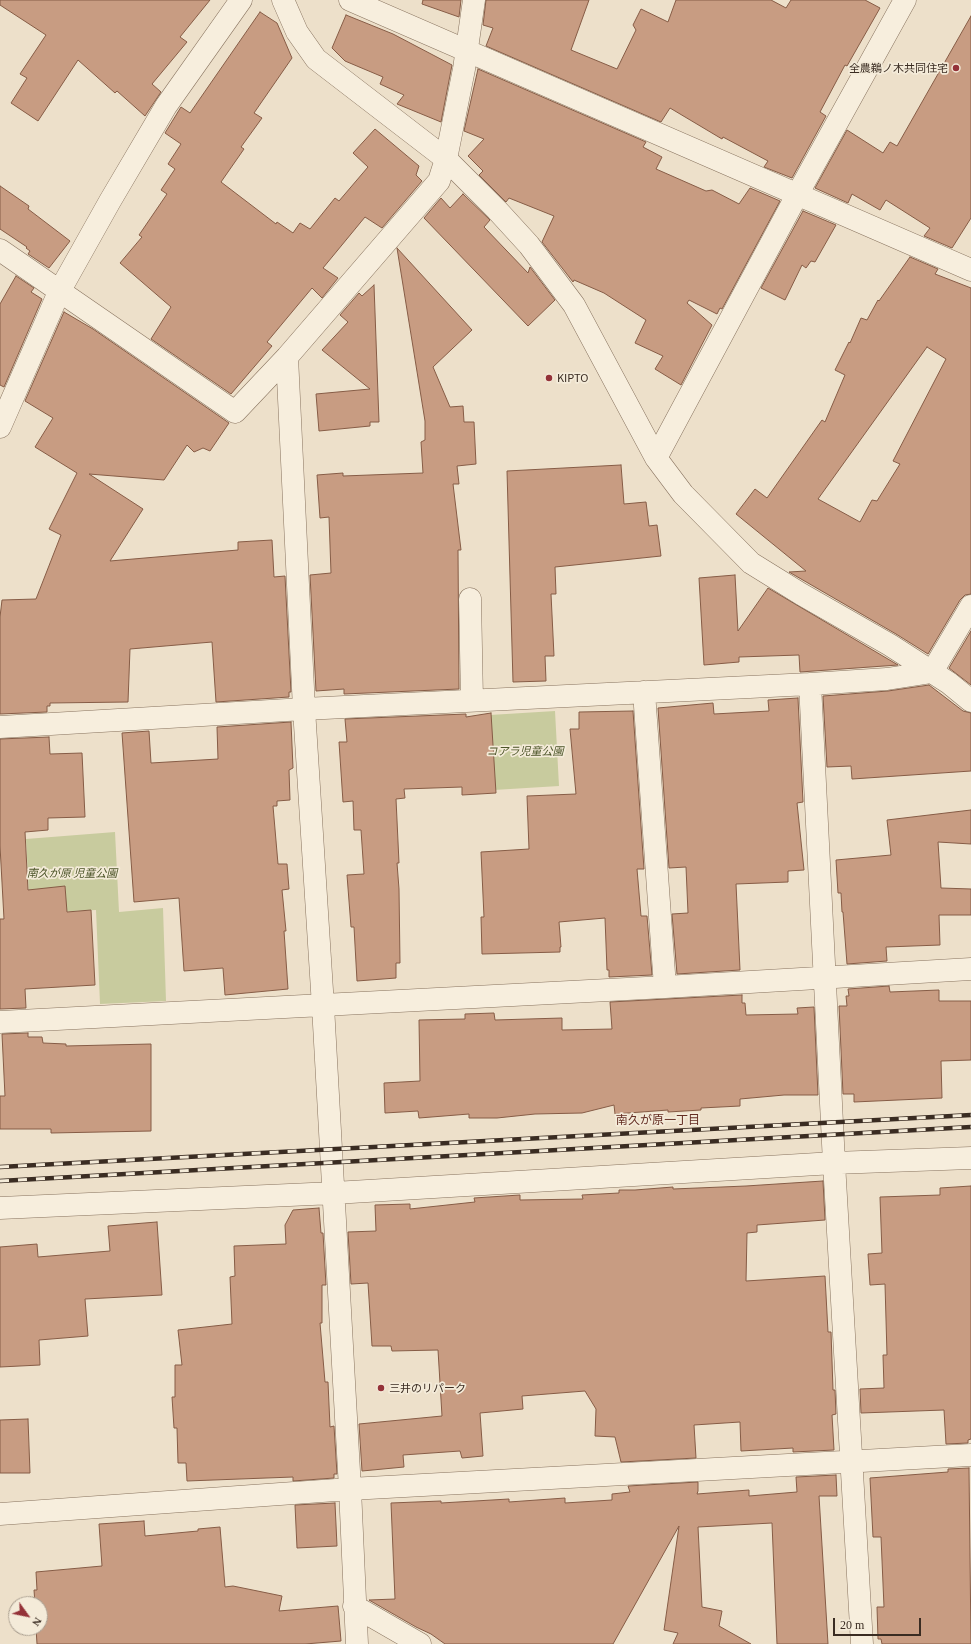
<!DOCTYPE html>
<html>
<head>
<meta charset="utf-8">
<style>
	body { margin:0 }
	#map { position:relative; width:971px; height:1644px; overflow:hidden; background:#ede0ca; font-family:Georgia,serif }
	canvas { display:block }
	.north { position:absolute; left:8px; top:1596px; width:40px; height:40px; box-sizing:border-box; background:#f4ebd9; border:1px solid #aa9f90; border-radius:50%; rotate:123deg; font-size:11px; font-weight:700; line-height:16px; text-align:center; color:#3a2c22 }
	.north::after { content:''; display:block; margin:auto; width:14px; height:18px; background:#943238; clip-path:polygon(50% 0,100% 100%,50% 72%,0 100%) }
	.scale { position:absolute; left:833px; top:1618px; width:88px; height:18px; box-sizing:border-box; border:2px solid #3a2c22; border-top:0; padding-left:5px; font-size:12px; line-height:14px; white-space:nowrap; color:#3a2c22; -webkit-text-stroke:3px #f4ebd9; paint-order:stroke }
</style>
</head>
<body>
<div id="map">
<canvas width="971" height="1644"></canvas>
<div class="north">N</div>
<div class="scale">20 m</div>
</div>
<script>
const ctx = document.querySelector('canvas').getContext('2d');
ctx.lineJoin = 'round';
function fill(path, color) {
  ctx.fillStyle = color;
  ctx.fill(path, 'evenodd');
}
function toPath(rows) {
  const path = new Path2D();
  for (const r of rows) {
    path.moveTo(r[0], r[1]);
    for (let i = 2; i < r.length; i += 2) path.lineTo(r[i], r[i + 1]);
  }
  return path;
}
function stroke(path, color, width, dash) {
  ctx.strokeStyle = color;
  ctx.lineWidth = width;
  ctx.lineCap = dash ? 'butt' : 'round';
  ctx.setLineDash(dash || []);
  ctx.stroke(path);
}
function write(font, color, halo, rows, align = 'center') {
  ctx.font = font + ' Georgia,"Noto Sans JP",serif';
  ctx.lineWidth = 3.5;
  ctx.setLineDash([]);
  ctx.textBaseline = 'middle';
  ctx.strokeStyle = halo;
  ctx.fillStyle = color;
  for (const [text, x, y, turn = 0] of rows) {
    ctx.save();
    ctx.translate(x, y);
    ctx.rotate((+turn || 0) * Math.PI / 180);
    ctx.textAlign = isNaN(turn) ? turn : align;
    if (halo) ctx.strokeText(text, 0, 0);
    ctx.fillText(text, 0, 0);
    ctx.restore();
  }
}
fill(toPath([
	[555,711,559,786,494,790,490,715],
	[115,832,119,912,163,908,166,1001,100,1004,96,910,30,913,26,839]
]), '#c8cb9e');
const building = toPath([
	[0,0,210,0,180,37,187,42,152,84,161,92,145,116,117,91,115,93,78,60,38,121,11,103,27,78,20,74,46,35,0,5,0,0],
	[423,0,461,0,459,17,422,4,423,0],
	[486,0,589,0,571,50,617,69,636,30,633,25,641,9,668,22,676,0,771,0,786,8,791,0,865,0,880,8,847,66,845,65,820,112,826,116,792,178,764,167,768,161,723,137,722,139,670,108,661,122,486,46,493,28,483,25,486,0],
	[260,12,277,23,292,58,254,113,262,118,241,147,244,149,221,182,276,224,277,222,293,233,300,223,310,229,335,198,339,201,368,167,353,153,375,129,419,166,416,175,422,181,382,228,365,217,323,268,338,278,322,298,312,288,267,342,272,346,231,394,151,339,171,307,120,263,142,237,139,235,167,194,161,190,175,169,168,164,181,144,165,133,181,107,190,113,260,12],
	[346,15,393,34,452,65,441,122,397,104,404,95,380,84,383,77,345,61,332,48,346,15],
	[971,16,971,218,952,248,924,236,930,228,886,200,880,210,852,194,848,203,815,188,847,130,883,153,890,142,897,146,971,16],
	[478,69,646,142,643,147,662,157,656,169,706,191,712,190,739,204,750,188,780,201,722,309,720,308,717,314,689,300,687,303,712,325,681,385,655,369,663,356,635,343,646,320,604,293,574,280,573,282,542,242,554,216,509,198,506,202,479,175,483,171,468,156,484,139,464,131,478,69],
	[0,186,29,206,28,209,70,241,49,268,28,254,30,251,26,248,27,247,0,229,0,186],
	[463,194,490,220,484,227,528,273,530,267,555,300,528,326,424,218,441,198,450,208,463,194],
	[803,211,836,225,815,262,811,261,806,268,802,265,785,300,761,288,803,211],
	[397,248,472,330,433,367,450,407,463,406,464,422,474,422,476,464,457,466,459,484,453,484,461,550,458,550,459,689,344,694,344,689,316,691,310,575,331,573,329,517,320,518,317,475,343,473,343,476,423,473,421,442,425,440,425,421,397,248],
	[910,257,938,269,935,274,971,288,971,594,965,595,960,600,928,654,896,634,789,572,806,571,736,514,755,489,767,498,822,420,825,422,845,375,835,370,849,342,850,343,861,318,867,320,878,300,879,301,910,257],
	[927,347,946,359,893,461,900,464,877,501,872,500,860,522,818,499,927,347],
	[16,276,34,288,31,292,42,299,4,387,0,385,0,304,16,276],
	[374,285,379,422,370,422,370,426,319,431,316,394,370,389,322,350,348,322,340,315,359,293,362,296,374,285],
	[64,312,93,329,229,423,210,451,203,448,194,452,187,445,164,480,89,474,143,509,110,561,238,550,238,542,272,540,274,577,285,576,291,692,289,692,289,697,216,702,212,642,130,649,128,702,50,703,50,706,47,706,47,712,0,714,0,617,2,600,36,599,61,535,49,529,77,473,35,447,53,418,25,401,64,312],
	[621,465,624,504,646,502,649,526,657,525,661,556,555,567,556,594,551,594,554,656,545,656,546,681,513,682,507,471,621,465],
	[735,575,738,631,768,588,898,665,800,672,799,655,739,657,739,662,704,665,699,578,735,575],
	[971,631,971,685,949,668,971,631],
	[929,685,963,711,971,713,971,771,852,779,851,766,827,767,823,696,888,691,929,685],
	[798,698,803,802,797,803,804,870,788,871,788,882,736,884,740,970,677,974,672,914,688,913,686,867,669,868,658,708,713,703,714,714,769,711,768,700,798,698],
	[633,711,644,869,637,869,641,916,647,916,652,975,609,977,609,970,607,970,605,918,559,922,561,947,560,947,560,952,482,954,481,917,484,917,481,852,529,849,527,796,576,794,570,729,579,729,579,712,633,711],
	[491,713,496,793,462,795,462,787,404,789,405,798,396,799,399,863,397,863,399,889,400,963,396,963,396,978,357,981,354,927,351,927,347,875,364,874,361,830,354,830,353,801,343,802,339,742,347,742,345,719,466,714,466,717,491,713],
	[291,722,293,768,289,770,290,800,277,801,277,806,273,806,278,864,287,864,289,889,282,890,286,931,284,931,288,989,225,995,223,968,184,971,179,898,134,902,122,733,149,731,151,763,218,759,217,727,291,722],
	[49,737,50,754,82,753,85,817,48,818,48,830,25,832,28,890,65,886,67,912,91,910,95,985,25,989,26,1008,0,1009,0,919,4,919,0,846,0,739,49,737],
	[971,810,971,844,938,842,941,888,971,889,971,915,939,915,940,945,886,947,887,961,847,964,843,912,842,912,841,893,838,893,836,860,891,855,887,820,971,810],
	[889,986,890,992,939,990,939,1001,971,1001,971,1060,941,1061,942,1098,854,1102,854,1094,843,1094,839,1006,847,1006,846,996,849,996,848,989,889,986],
	[742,995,742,1003,745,1003,746,1015,798,1014,797,1008,814,1007,818,1095,784,1095,740,1099,740,1106,701,1108,701,1110,668,1112,668,1110,615,1114,614,1105,582,1113,535,1114,497,1118,469,1118,469,1114,419,1118,418,1111,385,1113,384,1083,420,1081,419,1020,465,1019,465,1014,494,1013,495,1020,562,1018,562,1030,612,1029,610,1002,742,995],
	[28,1033,28,1037,42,1037,43,1043,66,1044,66,1046,151,1044,151,1131,51,1133,51,1129,0,1129,0,1096,5,1096,2,1034,28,1033],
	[823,1181,825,1220,757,1225,757,1232,747,1233,746,1281,825,1276,828,1332,831,1332,833,1390,835,1390,836,1414,832,1415,834,1450,793,1452,793,1448,741,1451,740,1422,694,1425,696,1458,621,1462,615,1437,595,1436,596,1409,585,1391,522,1396,523,1409,480,1413,483,1456,462,1458,460,1451,403,1455,404,1467,362,1471,359,1424,442,1416,438,1350,392,1351,391,1346,372,1346,368,1283,351,1284,348,1232,376,1231,375,1205,410,1204,410,1209,475,1202,474,1198,520,1195,520,1200,583,1199,582,1195,619,1193,619,1190,635,1190,673,1187,673,1189,746,1186,823,1181],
	[971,1186,971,1439,968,1440,968,1443,946,1444,944,1410,861,1413,860,1389,884,1388,883,1355,887,1355,885,1284,870,1285,868,1254,882,1253,880,1197,940,1195,940,1188,971,1186],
	[319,1208,321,1233,323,1233,326,1285,322,1285,322,1323,320,1323,325,1382,328,1382,330,1427,334,1426,337,1474,334,1474,334,1478,293,1481,293,1477,187,1481,186,1463,178,1463,177,1428,174,1428,172,1397,175,1397,175,1365,182,1365,178,1330,232,1324,230,1277,235,1276,234,1246,286,1244,285,1225,293,1210,319,1208],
	[157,1222,162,1295,85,1299,88,1336,39,1340,40,1365,0,1367,0,1247,37,1244,38,1257,110,1251,108,1226,157,1222],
	[28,1419,30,1473,0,1473,0,1420,28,1419],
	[969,1468,971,1644,882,1644,881,1639,878,1639,877,1607,884,1607,881,1537,873,1537,870,1478,948,1472,948,1469,969,1468],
	[836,1475,837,1496,819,1496,828,1644,777,1644,772,1523,698,1527,702,1607,722,1611,719,1626,751,1644,673,1644,678,1633,664,1630,679,1526,613,1644,445,1644,431,1634,416,1627,369,1600,395,1599,391,1503,441,1501,441,1503,509,1499,509,1502,565,1498,565,1503,612,1500,612,1494,630,1492,628,1486,698,1482,698,1491,697,1494,749,1490,749,1496,797,1492,796,1477,836,1475],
	[335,1503,337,1546,297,1548,295,1505,335,1503],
	[144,1521,145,1536,198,1531,198,1529,220,1527,225,1587,233,1586,282,1596,279,1611,338,1606,341,1641,305,1644,37,1644,36,1628,40,1628,40,1604,35,1604,34,1590,37,1590,36,1572,102,1566,99,1524,144,1521]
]);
fill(building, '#c89c82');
stroke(building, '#865c46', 1);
const minor = toPath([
	[283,0,297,32,316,59,446,159,497,210,529,245,574,305,656,458,683,494,751,563,801,594,890,645,949,683,971,701],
	[350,0,971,270],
	[0,250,235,412,287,357,439,181,446,159,464,69,474,0],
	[287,357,304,709,323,1006,350,1489,357,1644],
	[0,427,59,292,110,201,166,106,241,0],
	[656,458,797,195,905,0],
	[470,599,472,700],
	[932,672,971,606],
	[810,684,834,1163,862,1644],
	[644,692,665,987],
	[0,727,304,709,810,684,887,679,932,672],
	[0,1022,665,987,971,969],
	[0,1208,334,1193,834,1163,971,1158],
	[0,1514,350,1489,971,1455],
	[354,1606,420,1644]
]);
stroke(minor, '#88735f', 23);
stroke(minor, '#f7eedd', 22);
const rail = toPath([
	[0,1167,971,1115],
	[0,1181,971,1127]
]);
stroke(rail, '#3a2c22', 4.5);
stroke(rail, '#f4ebd9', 3, [9]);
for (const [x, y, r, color] of [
	[956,68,4,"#943238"],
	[549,378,4,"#943238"],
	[381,1388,4,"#943238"]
]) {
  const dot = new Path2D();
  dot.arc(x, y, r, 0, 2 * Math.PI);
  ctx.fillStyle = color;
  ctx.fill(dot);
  stroke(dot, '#f4ebd9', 1.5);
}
write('11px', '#3a2c22', '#f4ebd9', [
	["全農鵜ノ木共同住宅",948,68,"right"],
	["KIPTO",557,378],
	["三井のリパーク",389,1388]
], 'left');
write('italic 11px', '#4c5529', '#f4ebd9', [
	["コアラ児童公園",525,751],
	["南久が原 児童公園",72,873]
]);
write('12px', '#642e23', '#f4ebd9', [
	["南久が原一丁目",658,1119]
]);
</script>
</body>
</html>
